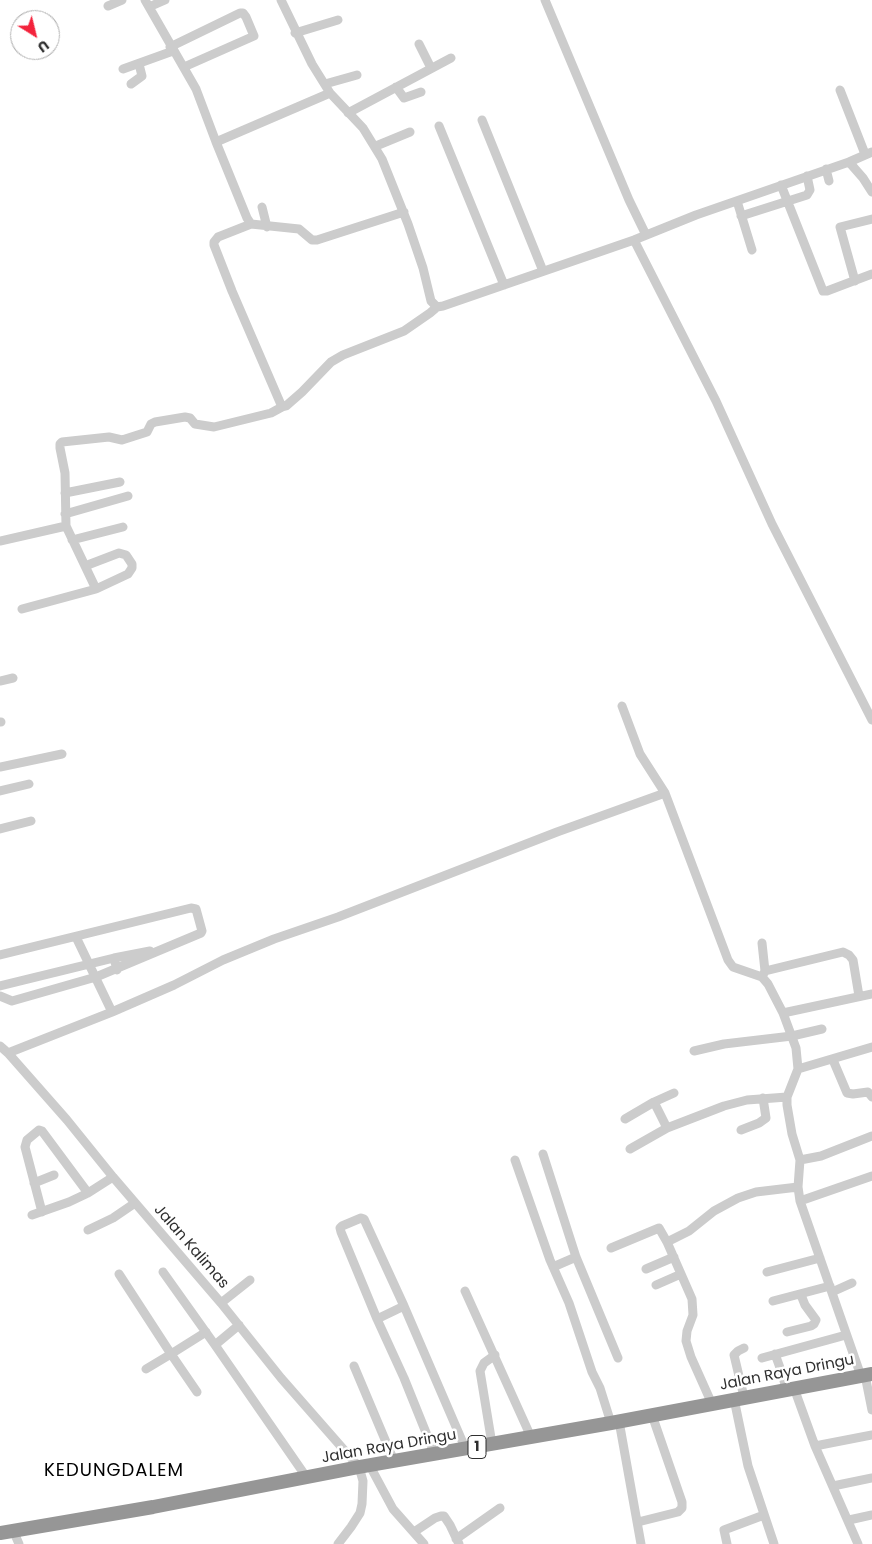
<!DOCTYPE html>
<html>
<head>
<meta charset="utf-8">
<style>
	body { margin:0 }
	#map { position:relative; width:872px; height:1544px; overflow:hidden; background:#fff; font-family:Poppins,sans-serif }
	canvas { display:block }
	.north { position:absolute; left:10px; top:10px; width:50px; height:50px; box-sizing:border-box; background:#fff; border:1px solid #acacac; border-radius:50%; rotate:144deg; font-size:14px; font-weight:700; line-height:20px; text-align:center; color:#2f2f2f }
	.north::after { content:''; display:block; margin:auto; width:18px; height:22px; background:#f3233c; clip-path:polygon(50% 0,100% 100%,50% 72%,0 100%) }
</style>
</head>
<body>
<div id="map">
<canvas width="872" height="1544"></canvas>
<div class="north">U</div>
</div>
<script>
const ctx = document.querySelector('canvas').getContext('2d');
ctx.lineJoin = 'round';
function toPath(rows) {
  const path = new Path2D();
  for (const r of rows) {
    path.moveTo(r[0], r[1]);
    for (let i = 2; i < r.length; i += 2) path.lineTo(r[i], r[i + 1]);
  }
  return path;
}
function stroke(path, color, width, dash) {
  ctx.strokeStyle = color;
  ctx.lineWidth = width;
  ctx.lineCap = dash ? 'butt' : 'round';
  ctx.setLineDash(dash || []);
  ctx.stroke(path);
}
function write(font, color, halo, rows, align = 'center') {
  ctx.font = font + ' Poppins,sans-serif';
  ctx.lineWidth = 5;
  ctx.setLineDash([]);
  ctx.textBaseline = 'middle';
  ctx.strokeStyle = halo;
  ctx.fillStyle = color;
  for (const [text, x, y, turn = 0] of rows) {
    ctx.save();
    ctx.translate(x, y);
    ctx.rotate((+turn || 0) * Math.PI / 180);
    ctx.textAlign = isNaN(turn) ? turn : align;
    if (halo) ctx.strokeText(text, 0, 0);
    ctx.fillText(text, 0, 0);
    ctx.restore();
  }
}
stroke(toPath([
	[145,0,196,89,216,142,247,218,251,224,299,229,312,240,317,240,404,212],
	[281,0,312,64,330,93,363,128,382,159,408,224,423,268,431,301,437,307,443,306,634,240,696,215,849,162,872,152],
	[545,0,629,200,646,235],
	[108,6,122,0],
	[149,7,165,0],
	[295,33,338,20],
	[419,44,431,68],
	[170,47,240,13,243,13,246,17,254,36,184,67],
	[123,69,173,51],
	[131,84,142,76,139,64],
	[325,84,357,75],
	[396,87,404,98,421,92],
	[840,90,865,154],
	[348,113,451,58],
	[482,120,543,271],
	[439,126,504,285],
	[216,142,330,93],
	[376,146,410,132],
	[849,162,863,178,872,192],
	[826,169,829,181],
	[781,185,823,291,827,291,872,274],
	[737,201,752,250],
	[262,207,267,227],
	[741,216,807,195,810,190,807,176],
	[251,224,218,237,214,242,214,245,232,291,282,407,286,406,302,392,331,362,343,355,404,331,430,313,437,307],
	[634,240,716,401,772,524,872,720],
	[855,281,840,227,872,219],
	[65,493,120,482],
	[65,514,128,496],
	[72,540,123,527],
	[0,541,66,526,65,473,60,448,60,444,62,442,109,437,122,440,147,432,151,424,155,422,185,417,190,418,195,424,214,427,271,413,282,407],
	[85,566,119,553,126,555,132,564,132,568,128,574,96,589],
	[22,609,96,589,66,526],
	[0,681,13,678],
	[622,706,640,754,665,793],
	[0,722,1,722],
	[0,767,62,754],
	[0,791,29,784],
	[0,829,31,821],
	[76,937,112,1012],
	[762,943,765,971],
	[0,955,191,908,196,909,202,931,201,933,96,977,12,1001,0,996],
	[114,958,150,951],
	[762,977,765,971,843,952,849,955,853,960,859,996],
	[0,986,114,958,117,970],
	[783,1013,872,994],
	[0,1046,8,1053,67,1120,113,1177,221,1303,281,1378,359,1467,363,1481,362,1504,360,1513,351,1527,338,1544],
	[694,1051,724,1044,792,1036,822,1029],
	[8,1053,112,1012,174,985,223,960,274,939,338,917,557,832,665,793,728,960,733,967,762,977,768,984,783,1013,796,1048,798,1069,787,1097,787,1105,792,1134,800,1160,798,1187,800,1201,861,1376],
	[833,1060,847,1093,853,1094,868,1092,872,1097],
	[798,1069,872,1047],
	[674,1093,654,1102,667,1128,724,1106,747,1100,787,1097],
	[625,1119,654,1102],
	[741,1130,759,1123,766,1118,763,1098],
	[630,1149,667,1128],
	[543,1154,576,1257,618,1358],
	[515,1160,550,1260,569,1303,592,1372,600,1388,611,1423],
	[800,1160,821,1156,872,1136],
	[34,1183,54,1175],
	[800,1201,872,1176],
	[42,1212,25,1147,27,1140,39,1130,42,1131,88,1193,113,1177],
	[32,1215,69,1202,88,1193],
	[88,1230,113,1218,135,1203],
	[611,1248,659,1228,667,1242],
	[553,1267,576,1257],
	[646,1269,674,1257],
	[163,1272,215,1345],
	[767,1272,820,1258],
	[119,1274,171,1354,146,1369],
	[656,1285,681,1274],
	[465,1291,531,1437],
	[832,1292,852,1283],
	[773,1301,830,1286],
	[221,1303,250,1280],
	[377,1319,404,1306],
	[239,1325,215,1345,307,1478],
	[787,1332,811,1326,814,1324,816,1320,805,1305,801,1295],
	[744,1348,738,1351,734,1355,744,1397],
	[775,1354,783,1376,786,1390],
	[762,1358,846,1335],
	[354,1366,394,1461],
	[865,1375,872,1410],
	[794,1388,815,1446,858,1544],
	[197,1392,171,1354,206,1332],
	[734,1399,748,1466,774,1544],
	[712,1404,691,1357,686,1341,687,1331,693,1315,692,1299,667,1242,689,1231,714,1211,738,1198,756,1192,798,1187],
	[619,1421,641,1544],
	[492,1444,480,1371,484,1363,495,1355],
	[815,1446,872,1435],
	[435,1455,404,1378,377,1319,341,1232,340,1228,342,1226,361,1218,364,1219,404,1306,466,1450],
	[370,1466,393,1509,424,1544],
	[833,1486,872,1478],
	[849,1520,872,1515],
	[638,1522,678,1512,682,1508,682,1502,652,1415],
	[13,1530,19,1544],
	[414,1532,435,1518,441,1516,444,1516,450,1525,459,1544],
	[456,1539,500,1508],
	[727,1544,724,1530,764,1515]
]), '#ccc', 9);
stroke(toPath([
	[0,1533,153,1507,359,1467,611,1423,872,1374]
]), '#969696', 14);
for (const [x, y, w] of [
	[477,1447,18]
]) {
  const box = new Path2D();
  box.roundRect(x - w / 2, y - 11.5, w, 23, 4);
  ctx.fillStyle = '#fff';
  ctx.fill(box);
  stroke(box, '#2f2f2f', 1);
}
write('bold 14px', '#2f2f2f', null, [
	["1",477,1447]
]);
write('15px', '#2f2f2f', '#fff', [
	["Jalan Kalimas",191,1247,49],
	["Jalan Raya Dringu",787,1373,-11],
	["Jalan Raya Dringu",389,1447,-10]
]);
ctx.letterSpacing = '1px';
write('18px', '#000', '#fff', [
	["KEDUNGDALEM",114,1471]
]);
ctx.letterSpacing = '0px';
</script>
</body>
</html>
